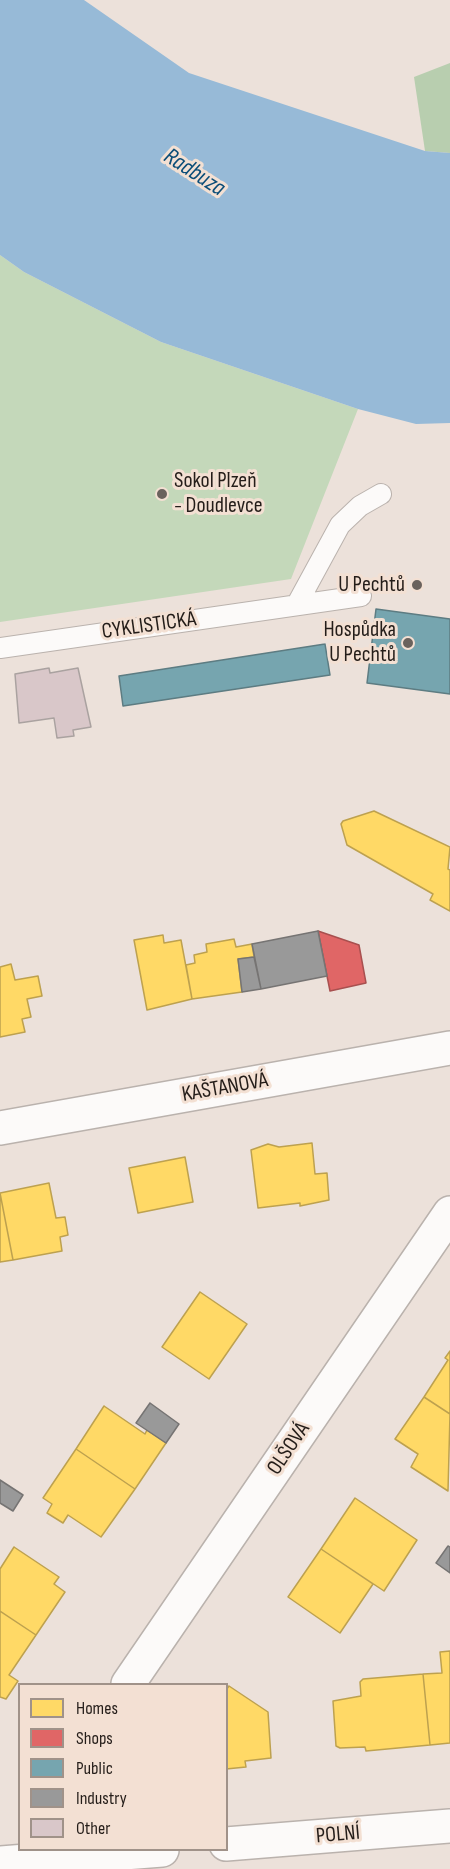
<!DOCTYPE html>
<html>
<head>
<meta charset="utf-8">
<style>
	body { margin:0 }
	#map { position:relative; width:450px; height:1869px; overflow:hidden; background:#ece1da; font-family:"Sofia Sans Condensed",sans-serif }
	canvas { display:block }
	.legend { position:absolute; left:18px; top:1683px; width:210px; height:168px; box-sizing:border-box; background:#f3e0d3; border:2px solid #a09289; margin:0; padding:8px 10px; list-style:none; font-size:18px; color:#241d19 }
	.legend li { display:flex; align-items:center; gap:12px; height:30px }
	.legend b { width:30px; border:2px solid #a09289 }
</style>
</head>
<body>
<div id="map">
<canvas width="450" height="1869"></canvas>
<ul class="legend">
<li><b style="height:16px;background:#ffd966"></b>Homes</li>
<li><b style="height:16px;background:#e06666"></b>Shops</li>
<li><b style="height:16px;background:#76a5af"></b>Public</li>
<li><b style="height:16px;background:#999"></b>Industry</li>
<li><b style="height:16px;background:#d9c7c9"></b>Other</li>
</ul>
</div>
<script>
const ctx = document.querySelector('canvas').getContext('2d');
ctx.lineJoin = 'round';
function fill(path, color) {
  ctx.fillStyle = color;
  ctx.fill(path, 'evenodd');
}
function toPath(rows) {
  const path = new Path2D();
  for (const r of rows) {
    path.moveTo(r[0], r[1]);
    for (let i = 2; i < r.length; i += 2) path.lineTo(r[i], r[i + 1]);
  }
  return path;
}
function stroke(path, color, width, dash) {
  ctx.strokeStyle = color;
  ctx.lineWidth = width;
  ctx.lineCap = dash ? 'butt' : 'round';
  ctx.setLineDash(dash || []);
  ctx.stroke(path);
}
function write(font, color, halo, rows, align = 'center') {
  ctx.font = font + ' "Sofia Sans Condensed",sans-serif';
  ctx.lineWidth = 6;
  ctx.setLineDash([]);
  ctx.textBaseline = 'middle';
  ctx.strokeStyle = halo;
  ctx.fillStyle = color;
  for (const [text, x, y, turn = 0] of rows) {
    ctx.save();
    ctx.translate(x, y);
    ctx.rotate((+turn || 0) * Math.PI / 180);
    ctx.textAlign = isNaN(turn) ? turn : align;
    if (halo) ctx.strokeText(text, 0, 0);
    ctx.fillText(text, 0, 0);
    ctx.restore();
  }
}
fill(toPath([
	[0,255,24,272,161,342,358,409,291,579,0,622]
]), '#c4d8ba');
fill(toPath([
	[450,63,450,153,425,151,414,77]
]), '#b8ceaf');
fill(toPath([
	[0,0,84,0,189,73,425,151,450,153,450,423,416,424,358,409,161,342,24,272,0,255]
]), '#97bad7');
const homes = toPath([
	[374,811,450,847,448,869,450,870,450,911,430,900,433,894,347,845,341,824,343,821,374,811],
	[163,935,164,943,181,940,192,999,147,1010,134,940,163,935],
	[234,939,236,947,252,944,254,957,238,959,242,992,192,999,186,965,195,963,194,955,207,952,206,944,234,939],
	[11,964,15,980,38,976,42,996,27,999,31,1017,22,1019,25,1032,0,1037,0,967,11,964],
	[312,1143,315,1174,327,1173,329,1200,300,1206,300,1203,258,1208,251,1150,268,1144,279,1147,312,1143],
	[185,1157,193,1202,138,1213,129,1168,185,1157],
	[49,1183,56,1218,65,1217,68,1235,60,1237,62,1251,13,1260,0,1193,49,1183],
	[0,1193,13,1260,0,1262,0,1193],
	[200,1292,247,1324,209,1379,162,1347,200,1292],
	[450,1351,450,1414,424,1397,448,1360,445,1358,450,1351],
	[424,1397,450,1414,448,1491,411,1467,418,1454,395,1439,424,1397],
	[104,1406,145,1434,147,1430,166,1443,135,1489,76,1449,104,1406],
	[76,1449,135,1489,101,1537,68,1515,63,1523,47,1513,52,1504,43,1498,76,1449],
	[355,1498,417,1540,384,1591,321,1549,355,1498],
	[14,1547,59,1577,54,1584,65,1592,36,1635,0,1611,0,1569,14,1547],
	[321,1549,373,1584,340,1633,288,1597,321,1549],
	[0,1611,36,1635,9,1675,18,1681,6,1699,0,1697,0,1611],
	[450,1651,450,1743,430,1745,423,1674,442,1673,440,1652,450,1651],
	[423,1674,430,1745,366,1751,365,1747,340,1748,336,1746,333,1701,361,1696,360,1682,363,1679,423,1674],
	[229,1686,268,1712,271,1758,245,1761,246,1767,226,1769,226,1690,229,1686]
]);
fill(homes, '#ffd966');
stroke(homes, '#bda14f', 1.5);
const shops = toPath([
	[318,931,359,945,366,983,330,991,318,931]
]);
fill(shops, '#e06666');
stroke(shops, '#a8504f', 1.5);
const public = toPath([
	[376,609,450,619,450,694,367,683,376,609],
	[325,644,330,675,123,706,119,676,325,644]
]);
fill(public, '#76a5af');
stroke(public, '#5d7c82', 1.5);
const industry = toPath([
	[318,931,327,976,261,989,252,944,318,931],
	[254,957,261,989,242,992,238,959,254,957],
	[150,1403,179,1424,166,1443,136,1423,150,1403],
	[0,1480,23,1495,13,1511,0,1503,0,1480],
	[448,1546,450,1547,450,1573,436,1563,448,1546]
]);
fill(industry, '#999');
stroke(industry, '#767473', 1.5);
const building = toPath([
	[49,668,50,673,78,668,91,727,73,730,74,736,57,738,54,718,19,723,15,674,49,668]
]);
fill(building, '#d9c7c9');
stroke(building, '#aaa2a0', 1.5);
const service = toPath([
	[297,604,340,525,360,506,381,494],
	[0,648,361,596]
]);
const minor = toPath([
	[0,1128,450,1048],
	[128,1684,450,1213],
	[226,1844,450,1826],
	[0,1863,162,1850]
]);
stroke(service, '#bab2ad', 22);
stroke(minor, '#bab2ad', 36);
stroke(service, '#fcfaf9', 20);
stroke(minor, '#fcfaf9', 33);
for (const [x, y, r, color] of [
	[162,494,6,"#6a625d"],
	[417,585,6,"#6a625d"],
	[408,643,6,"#6a625d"]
]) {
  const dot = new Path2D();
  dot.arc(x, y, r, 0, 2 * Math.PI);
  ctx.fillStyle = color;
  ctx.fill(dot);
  stroke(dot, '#f3e0d3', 2);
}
write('22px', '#241d19', '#f3e0d3', [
	["Sokol Plzeň",174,481,"left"],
	["- Doudlevce",174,506,"left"],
	["U Pechtů",405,585],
	["Hospůdka",396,630],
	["U Pechtů",396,655]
], 'right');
write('22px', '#241d19', '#f3e0d3', [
	["CYKLISTICKÁ",149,626,-8],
	["KAŠTANOVÁ",225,1088,-10],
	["OLŠOVÁ",289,1449,-56],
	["POLNÍ",338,1835,-5]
]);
write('italic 24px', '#0b4d78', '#f3e0d3', [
	["Radbuza",194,173,33]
]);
</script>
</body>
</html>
